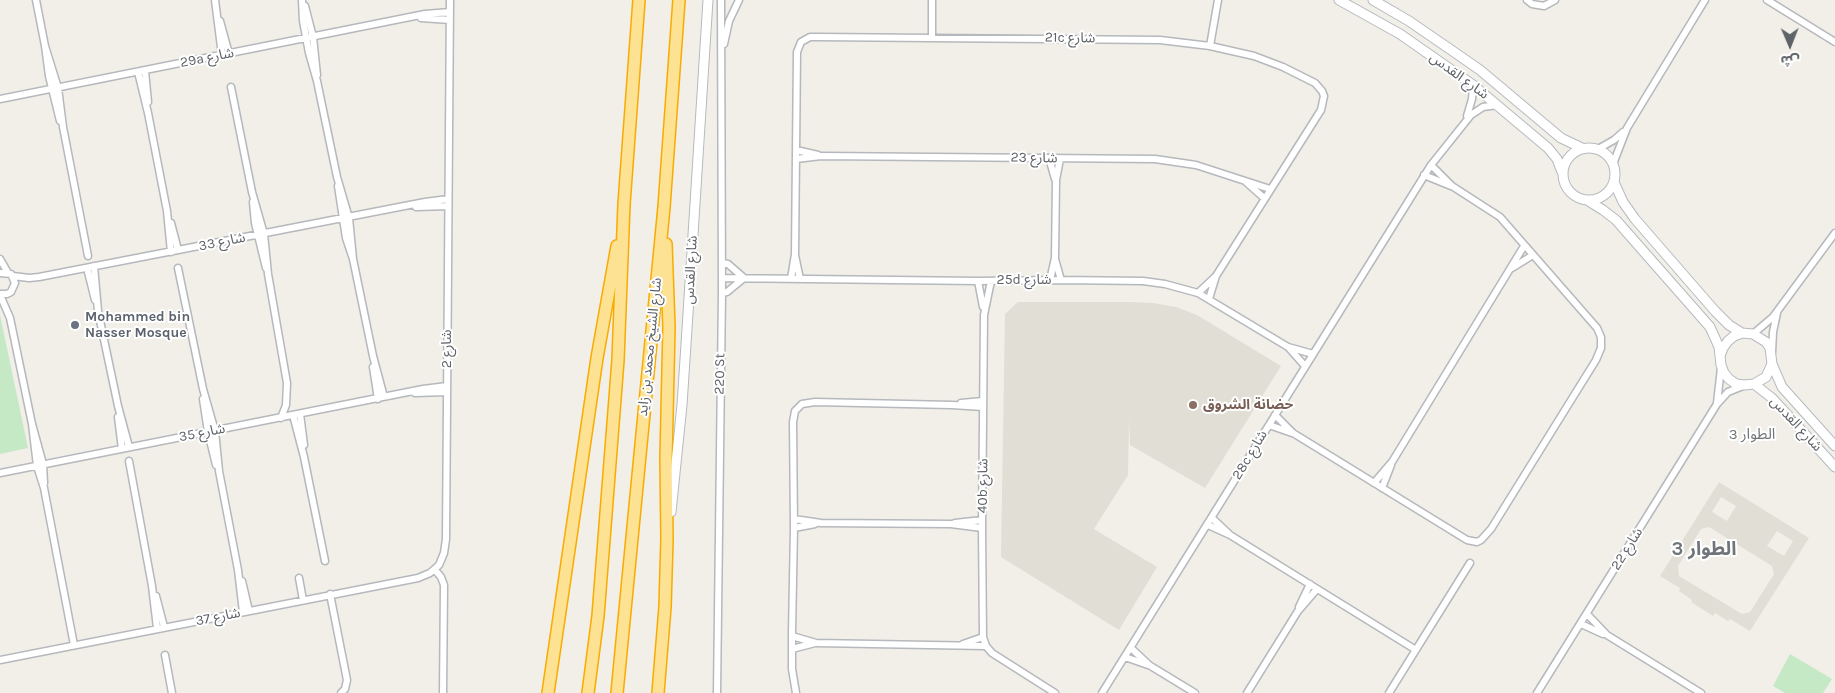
<!DOCTYPE html>
<html>
<head>
<meta charset="utf-8">
<style>
	body { margin:0 }
	#map { position:relative; width:1835px; height:693px; overflow:hidden; background:#f1efe8; font-family:Karla,"Noto Sans Arabic",sans-serif }
	canvas { display:block }
	.north { position:absolute; left:1765px; top:20px; width:50px; height:50px; -webkit-text-stroke:4px #fff; paint-order:stroke; rotate:179deg; font-size:14px; font-weight:700; line-height:20px; text-align:center; color:#5f6368 }
	.north::after { content:''; display:block; margin:auto; width:18px; height:22px; background:#5f6368; clip-path:polygon(50% 0,100% 100%,50% 72%,0 100%) }
</style>
</head>
<body>
<div id="map">
<canvas width="1835" height="693"></canvas>
<div class="north">ش</div>
</div>
<script>
const ctx = document.querySelector('canvas').getContext('2d');
ctx.lineJoin = 'round';
function fill(path, color) {
  ctx.fillStyle = color;
  ctx.fill(path, 'evenodd');
}
function toPath(rows) {
  const path = new Path2D();
  for (const r of rows) {
    if (r.length === 3) {
      path.moveTo(r[0] + r[2], r[1]);
      path.arc(r[0], r[1], r[2], 0, 2 * Math.PI);
      continue;
    }
    path.moveTo(r[0], r[1]);
    for (let i = 2; i < r.length; i += 2) path.lineTo(r[i], r[i + 1]);
  }
  return path;
}
function stroke(path, color, width, dash) {
  ctx.strokeStyle = color;
  ctx.lineWidth = width;
  ctx.lineCap = dash ? 'butt' : 'round';
  ctx.setLineDash(dash || []);
  ctx.stroke(path);
}
function write(font, color, halo, rows, align = 'center') {
  ctx.font = font + ' Karla,"Noto Sans Arabic",sans-serif';
  ctx.lineWidth = 4;
  ctx.setLineDash([]);
  ctx.textBaseline = 'middle';
  ctx.strokeStyle = halo;
  ctx.fillStyle = color;
  for (const [text, x, y, turn = 0] of rows) {
    ctx.save();
    ctx.translate(x, y);
    ctx.rotate((+turn || 0) * Math.PI / 180);
    ctx.textAlign = isNaN(turn) ? turn : align;
    if (halo) ctx.strokeText(text, 0, 0);
    ctx.fillText(text, 0, 0);
    ctx.restore();
  }
}
fill(toPath([
	[1018,302,1131,302,1153,303,1176,307,1197,315,1281,366,1205,488,1130,445,1129,418,1128,475,1094,529,1157,567,1119,630,1001,557,1005,314],
	[1719,482,1809,538,1750,631,1730,619,1728,621,1715,613,1713,616,1691,602,1692,600,1679,591,1680,588,1660,576],
	[1721,497,1736,506,1727,521,1712,512],
	[1709,527,1772,566,1774,574,1750,612,1742,614,1679,576,1678,566,1701,529],
	[1777,531,1793,541,1784,556,1767,546]
]), '#e1ded6');
fill(toPath([
	[0,315,28,448,0,454],
	[1790,654,1832,679,1823,693,1785,693,1773,686]
]), '#c5e8c5');
const street = toPath([
	[36,0,45,46,49,76,60,121],
	[215,0,222,55],
	[302,0,303,21,309,53,317,81,337,177,349,218,353,259],
	[1527,0,1532,4,1544,6,1555,0],
	[1767,0,1835,42],
	[305,6,313,37,317,75],
	[421,18,450,20],
	[220,21,229,54],
	[932,37,932,0],
	[724,44,729,21,739,0],
	[45,46,58,88,63,127,88,256],
	[1210,46,1218,0],
	[145,71,148,102],
	[138,72,148,113,167,211,171,252],
	[231,87,252,192,264,234,268,274,287,383,286,405,281,418],
	[0,99,425,14,450,12],
	[1467,116,1472,99,1473,85],
	[1598,149,1614,140,1623,132],
	[796,150,818,155],
	[1049,158,1055,179],
	[796,159,821,156,1155,159,1196,165,1270,189],
	[1613,164,1627,128,1705,0],
	[1424,175,1451,186],
	[1246,182,1264,198],
	[338,186,346,238,353,259,373,356,384,397],
	[253,202,255,223,266,268],
	[416,207,448,206],
	[171,223,178,250],
	[795,255,800,279],
	[0,259,8,273],
	[1055,259,1061,280],
	[94,266,98,311,118,406,129,447],
	[87,268,95,300],
	[178,268,203,389,215,431,219,471,238,570,243,612],
	[1512,268,1533,255],
	[0,273,11,274,15,283,11,292,7,294,0,294],
	[13,276,29,278,39,277,425,202,448,199],
	[722,278,978,281,1061,280,1143,281,1165,284,1198,293,1288,347,1313,354],
	[791,279,795,254,797,52,801,42,810,37,817,37,1160,40,1210,46,1254,56,1283,67,1315,83,1322,91,1324,96,1321,110,1216,276,1209,299],
	[1050,280,1055,258,1056,180,1060,159],
	[978,281,983,307],
	[991,281,984,315,982,528,983,637,986,646,992,653,1055,693],
	[722,293,727,292,744,278,728,264,722,263],
	[1198,293,1215,277],
	[0,295,10,318,32,424,43,464,44,483],
	[1753,334,1773,317,1835,233],
	[1289,348,1305,366],
	[1772,352,1773,332,1777,313],
	[373,367,378,399],
	[415,393,447,392],
	[203,399,208,432,216,465],
	[961,403,983,401],
	[1717,403,1721,368],
	[300,414,304,445],
	[293,415,304,457,325,561],
	[1275,415,1293,433,1467,540,1477,542,1481,540,1491,529,1596,360,1601,348,1601,337,1597,328,1500,217,1452,186,1431,165],
	[118,417,122,449],
	[32,424,37,466,44,488,74,645],
	[1269,425,1292,433],
	[129,461,152,586,157,628],
	[0,473,423,389,447,386],
	[1374,483,1392,462,1524,246],
	[1382,488,1391,465],
	[1212,518,1229,534],
	[794,519,821,523,951,524,982,528],
	[955,523,982,520],
	[1208,525,1230,535,1416,650],
	[794,528,815,524],
	[435,570,441,577,444,585,443,693],
	[299,578,303,600],
	[242,581,249,611],
	[330,594,347,680,345,689,341,693],
	[156,596,164,627],
	[1299,607,1310,584],
	[1587,614,1607,635,1701,693],
	[1581,624,1603,634],
	[792,636,816,643,986,646],
	[963,644,983,637],
	[1131,648,1149,665,1195,693],
	[792,649,815,643],
	[165,655,172,693],
	[1125,657,1148,665],
	[0,660,418,578,430,573,439,565,444,553,446,539,450,0],
	[717,693,722,293,721,0],
	[796,693,792,669,792,632,794,528,793,422,795,411,802,404,815,402,952,405,983,407],
	[1102,693,1431,165,1471,115,1483,107,1497,105],
	[1247,693,1298,611,1317,589],
	[1389,693,1470,563],
	[1537,693,1717,404,1728,392,1743,386]
]);
const secondary = toPath([
	[1339,0,1400,34,1473,85,1548,148,1557,159,1562,172],
	[1373,0,1409,21,1457,54,1480,70,1561,138,1582,148],
	[1589,174,26],
	[1614,182,1623,202,1635,219,1715,311,1729,325,1742,333],
	[1587,200,1603,210,1616,220,1710,327,1719,347,1721,365,1724,373,1729,379,1736,384,1744,385,1754,384,1766,377,1772,364,1770,348,1766,342,1753,334,1742,333,1734,336,1728,341,1723,348,1720,356],
	[1772,364,1782,387,1835,446],
	[1754,384,1772,398,1835,467],
	[671,512,682,405,687,329,708,0]
]);
const highway = toPath([
	[548,693,597,358,617,246],
	[588,693,598,616,618,360,624,204,639,0],
	[617,693,664,207,679,0],
	[658,693,665,607,667,539,666,459,669,327,666,244]
]);
stroke(street, '#b5b8bc', 9);
stroke(secondary, '#b6babf', 11);
stroke(highway, '#f9ab00', 14);
stroke(street, '#fff', 6);
stroke(secondary, '#fff', 9);
stroke(highway, '#fde293', 11);
for (const [x, y, r, color] of [
	[75,325,5,"#6b7280"],
	[1193,405,5,"#8d6e63"]
]) {
  const dot = new Path2D();
  dot.arc(x, y, r, 0, 2 * Math.PI);
  ctx.fillStyle = color;
  ctx.fill(dot);
  stroke(dot, '#fff', 2);
}
write('14px', '#5f6368', '#fff', [
	["21c شارع",1070,38,1],
	["29a شارع",207,58,-11],
	["شارع القدس",1459,76,36],
	["شارع 23",1034,158,1],
	["شارع 33",222,242,-11],
	["شارع القدس",691,270,-87],
	["25d شارع",1024,280],
	["شارع الشيخ محمد بن زايد",650,347,-84],
	["شارع 2",447,349,-90],
	["220 St",720,374,-89],
	["شارع القدس",1796,424,47],
	["شارع 35",202,433,-11],
	["28c شارع",1250,455,-59],
	["40b شارع",983,486,-89],
	["شارع 22",1627,549,-58],
	["شارع 37",218,617,-11]
]);
write('bold 14px', '#5b616d', '#fff', [
	["Mohammed bin",85,317],
	["Nasser Mosque",85,333]
], 'left');
write('bold 14px', '#785e54', '#fff', [
	["حضانة الشروق",1203,405]
], 'left');
write('15px', '#70757a', '#fff', [
	["الطوار 3",1752,435]
]);
write('bold 19px', '#70757a', '#fff', [
	["الطوار 3",1704,550]
]);
</script>
</body>
</html>
